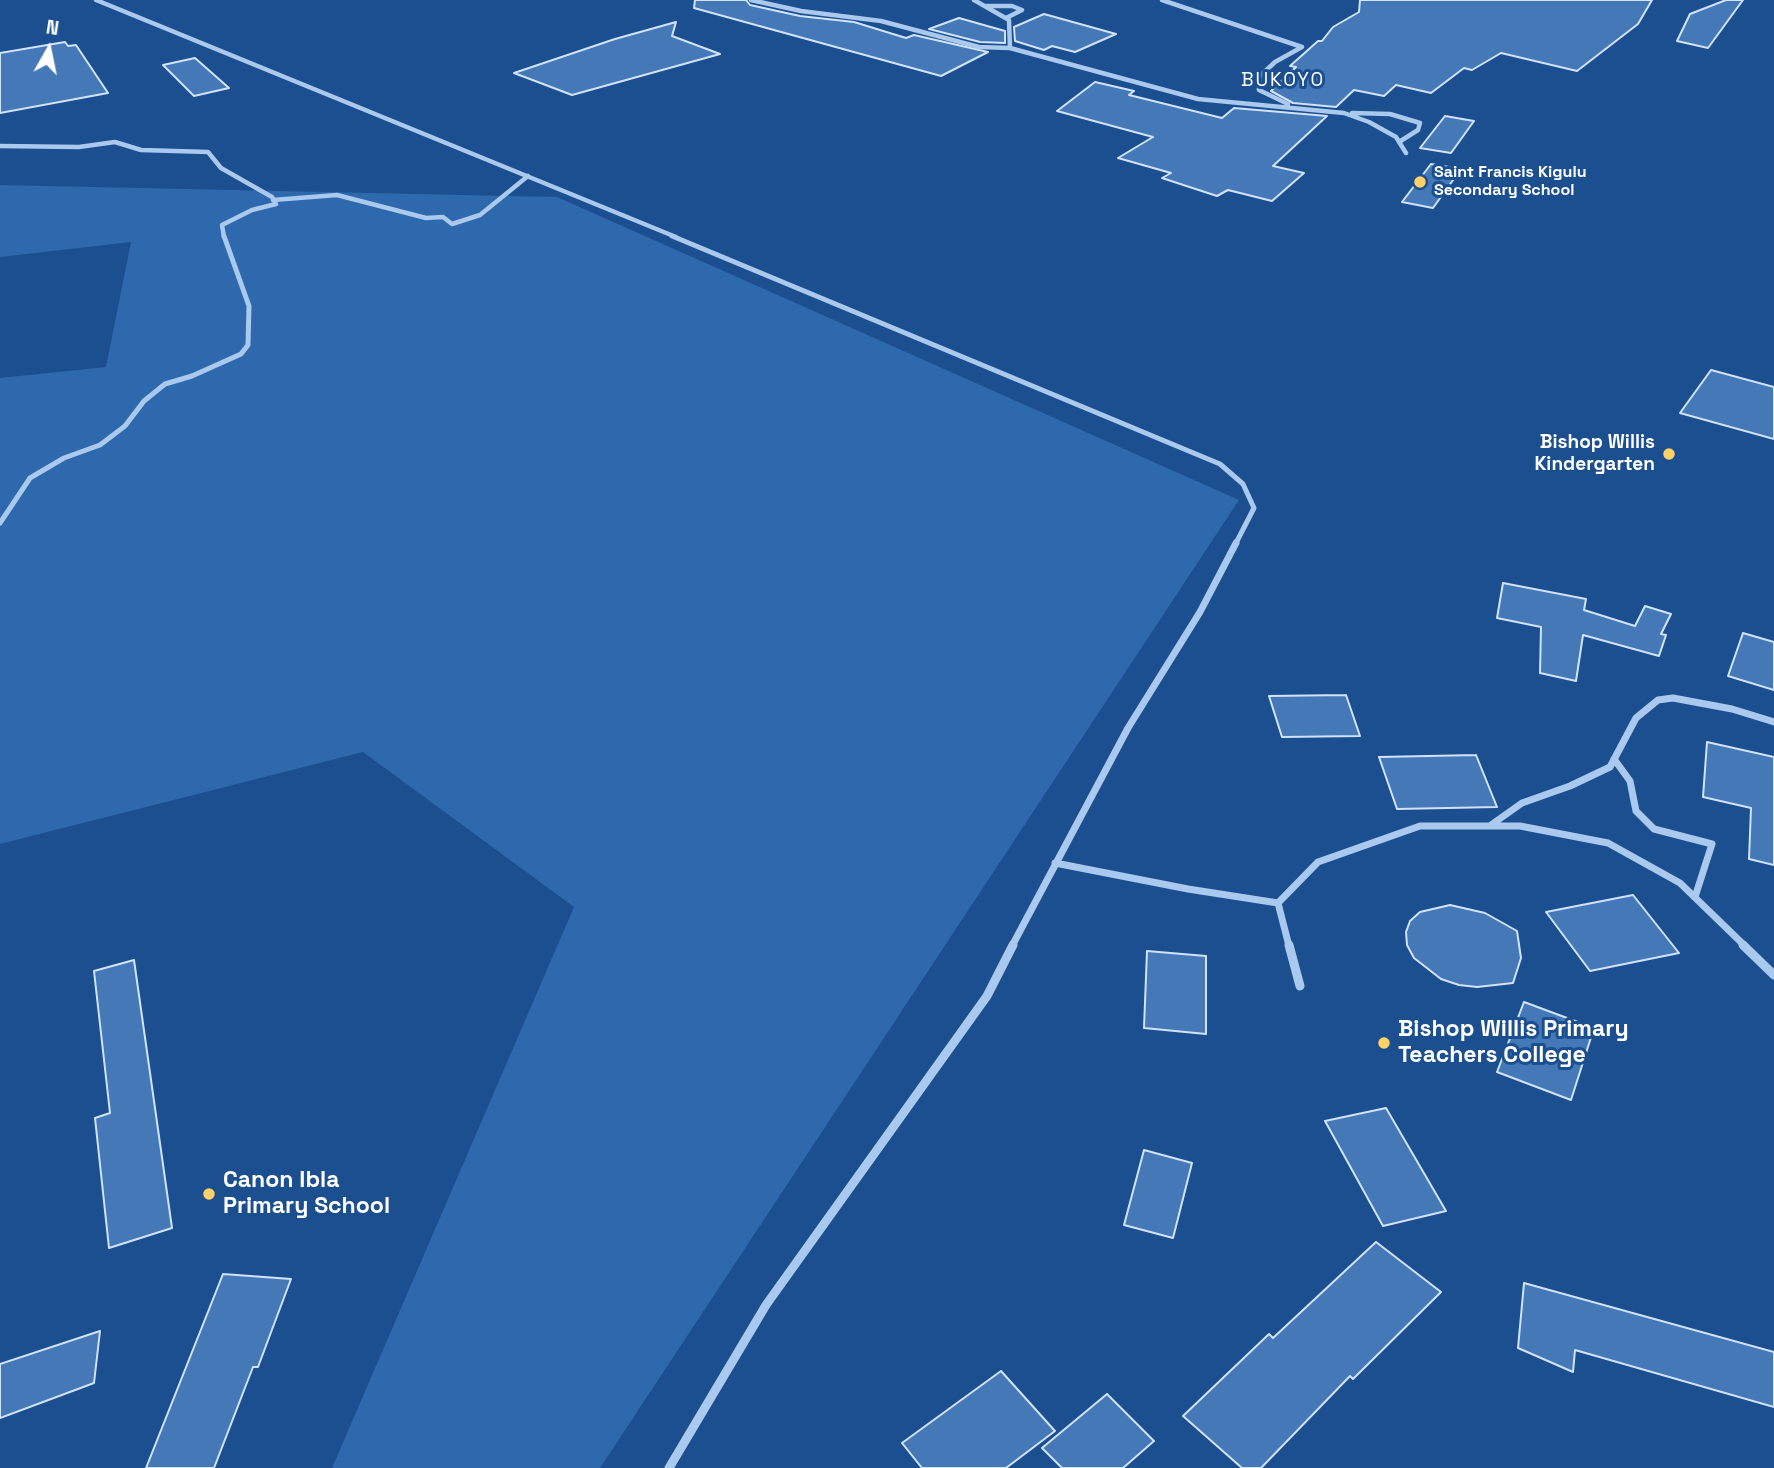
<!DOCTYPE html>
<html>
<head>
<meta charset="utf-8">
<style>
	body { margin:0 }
	#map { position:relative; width:1774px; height:1468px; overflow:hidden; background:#1b4f8f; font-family:"Space Grotesk",sans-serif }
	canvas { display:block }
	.north { position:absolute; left:14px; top:14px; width:70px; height:70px; -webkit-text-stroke:5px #1b4f8f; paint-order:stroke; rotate:9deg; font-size:19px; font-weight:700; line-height:28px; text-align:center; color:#fff }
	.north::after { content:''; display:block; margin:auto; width:24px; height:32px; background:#fff; clip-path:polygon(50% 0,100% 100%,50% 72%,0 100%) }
</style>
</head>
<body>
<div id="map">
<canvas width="1774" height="1468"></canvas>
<div class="north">N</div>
</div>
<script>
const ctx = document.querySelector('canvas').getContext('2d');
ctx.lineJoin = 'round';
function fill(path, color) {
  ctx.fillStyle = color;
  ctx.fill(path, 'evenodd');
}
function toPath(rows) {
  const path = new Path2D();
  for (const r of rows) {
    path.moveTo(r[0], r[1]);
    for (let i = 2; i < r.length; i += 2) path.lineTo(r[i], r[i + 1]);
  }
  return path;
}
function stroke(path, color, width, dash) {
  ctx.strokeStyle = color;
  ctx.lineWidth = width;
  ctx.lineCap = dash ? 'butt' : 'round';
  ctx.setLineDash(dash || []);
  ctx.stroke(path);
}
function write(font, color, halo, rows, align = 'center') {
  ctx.font = font + ' "Space Grotesk",sans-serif';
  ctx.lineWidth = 6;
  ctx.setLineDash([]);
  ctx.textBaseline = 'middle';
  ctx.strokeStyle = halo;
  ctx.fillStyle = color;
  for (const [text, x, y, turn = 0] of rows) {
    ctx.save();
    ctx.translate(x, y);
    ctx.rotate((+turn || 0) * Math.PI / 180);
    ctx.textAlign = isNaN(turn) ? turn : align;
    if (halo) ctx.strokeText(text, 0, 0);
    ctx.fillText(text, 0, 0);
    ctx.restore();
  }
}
fill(toPath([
	[0,185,557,197,1239,500,600,1468,332,1468,574,907,363,752,0,844,0,378,106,367,131,242,0,257]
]), '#2e69ad');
const building = toPath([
	[695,0,746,0,750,5,800,16,854,22,906,38,914,35,988,52,941,76,694,8,695,0],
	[1360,0,1652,0,1638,24,1577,71,1501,53,1472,70,1464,68,1431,93,1396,85,1384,96,1354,90,1336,107,1293,103,1271,91,1296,67,1290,66,1318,41,1322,41,1333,27,1359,12,1360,0],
	[1726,0,1743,0,1708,48,1677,41,1690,14,1726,0],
	[1044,14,1116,34,1075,52,1052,46,1044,50,1015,41,1014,27,1044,14],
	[959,18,1005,31,1005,43,980,42,929,29,959,18],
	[676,22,672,36,720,54,572,95,514,73,615,39,676,22],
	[65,42,68,46,76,45,108,93,0,113,0,53,65,42],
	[195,58,229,88,194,96,163,65,195,58],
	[1095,82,1134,91,1129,95,1222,118,1234,108,1327,116,1273,166,1304,173,1272,201,1228,190,1217,196,1162,178,1171,173,1118,158,1153,137,1057,111,1095,82],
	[1445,116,1474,121,1451,153,1420,148,1445,116],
	[1431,164,1461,169,1433,208,1402,202,1431,164],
	[1711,370,1774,387,1774,439,1680,413,1711,370],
	[1503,583,1586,599,1584,610,1635,626,1645,606,1671,614,1661,634,1666,635,1659,656,1583,635,1576,681,1540,673,1541,627,1497,618,1503,583],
	[1743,633,1774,642,1774,690,1728,676,1743,633],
	[1346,695,1360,736,1282,737,1269,696,1346,695],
	[1707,742,1774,757,1774,865,1749,859,1751,808,1703,797,1707,742],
	[1476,755,1497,807,1397,809,1379,757,1476,755],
	[1633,895,1679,953,1590,971,1546,912,1633,895],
	[1450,905,1485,913,1517,931,1521,958,1513,983,1477,987,1459,985,1441,979,1414,958,1407,945,1406,932,1410,921,1420,912,1450,905],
	[1147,951,1206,956,1206,1034,1144,1028,1147,951],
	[134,960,172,1228,109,1248,95,1118,110,1113,94,971,134,960],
	[1524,1002,1594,1028,1571,1100,1497,1072,1524,1002],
	[1386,1108,1446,1211,1383,1226,1325,1121,1386,1108],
	[1144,1150,1192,1163,1173,1238,1124,1225,1144,1150],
	[1376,1242,1441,1292,1353,1379,1350,1376,1261,1468,1242,1468,1183,1416,1269,1334,1273,1338,1376,1242],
	[223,1274,291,1279,258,1367,253,1367,214,1468,146,1468,223,1274],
	[1524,1283,1774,1352,1774,1407,1575,1350,1573,1372,1518,1348,1524,1283],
	[100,1331,94,1383,0,1418,0,1364,100,1331],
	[1001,1371,1055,1431,1006,1468,922,1468,902,1443,1001,1371],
	[1107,1394,1154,1441,1123,1468,1062,1468,1042,1448,1107,1394]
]);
fill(building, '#4478b7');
stroke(building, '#cfe3fa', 2);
stroke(toPath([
	[96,0,676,237],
	[751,0,801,11,881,21,979,47,1010,48,1198,99,1344,113,1369,122,1396,137,1406,153],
	[974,0,1009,20,1010,48],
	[1162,0,1302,47,1275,62,1259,77,1259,90,1288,104],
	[986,6,1012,6,1022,10,1006,18],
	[1352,113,1390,114,1420,123,1418,130,1399,142],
	[0,146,79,147,115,142,141,150,208,152,221,168,272,197,276,204,252,210,222,225,224,237],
	[273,200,337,195,426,218,443,217,452,224,480,215,528,176]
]), '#a9c9ee', 4.5);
stroke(toPath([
	[672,236,1220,464,1243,484,1254,508,1235,545],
	[0,523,30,478,64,458,100,445,125,426,144,401,165,384,192,376,241,354,248,345,249,306,224,236]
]), '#a9c9ee', 5);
stroke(toPath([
	[1614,759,1630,781,1636,811,1654,829,1712,844,1695,897],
	[1491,825,1522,803,1570,786,1610,767,1636,718,1658,700,1673,698,1732,709,1774,722],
	[1055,863,1188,889,1278,903,1318,862,1420,826,1520,826,1608,843,1680,883,1745,946],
	[1278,903,1289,946],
	[1012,946,1128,728,1200,612,1236,543]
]), '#a9c9ee', 7);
stroke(toPath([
	[1289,945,1300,986],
	[1743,945,1774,975],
	[669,1468,766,1305,987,996,1013,945]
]), '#a9c9ee', 9);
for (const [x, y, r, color] of [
	[1420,182,7,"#ffd166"],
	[1669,454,7,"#ffd166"],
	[1384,1043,7,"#ffd166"],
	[209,1194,7,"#ffd166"]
]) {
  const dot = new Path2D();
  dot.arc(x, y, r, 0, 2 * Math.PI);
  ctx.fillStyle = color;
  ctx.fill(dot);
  stroke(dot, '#1b4f8f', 2.5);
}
write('bold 16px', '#fff', '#1b4f8f', [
	["Saint Francis Kigulu",1434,173],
	["Secondary School",1434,191]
], 'left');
ctx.letterSpacing = '2px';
write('19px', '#fff', '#1b4f8f', [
	["BUKOYO",1283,81]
]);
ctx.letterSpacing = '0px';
write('bold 19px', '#fff', '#1b4f8f', [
	["Bishop Willis",1655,443],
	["Kindergarten",1655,465]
], 'right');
write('bold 23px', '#fff', '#1b4f8f', [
	["Bishop Willis Primary",1398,1030],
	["Teachers College",1398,1056],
	["Canon Ibla",223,1181],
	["Primary School",223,1207]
], 'left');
</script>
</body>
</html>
